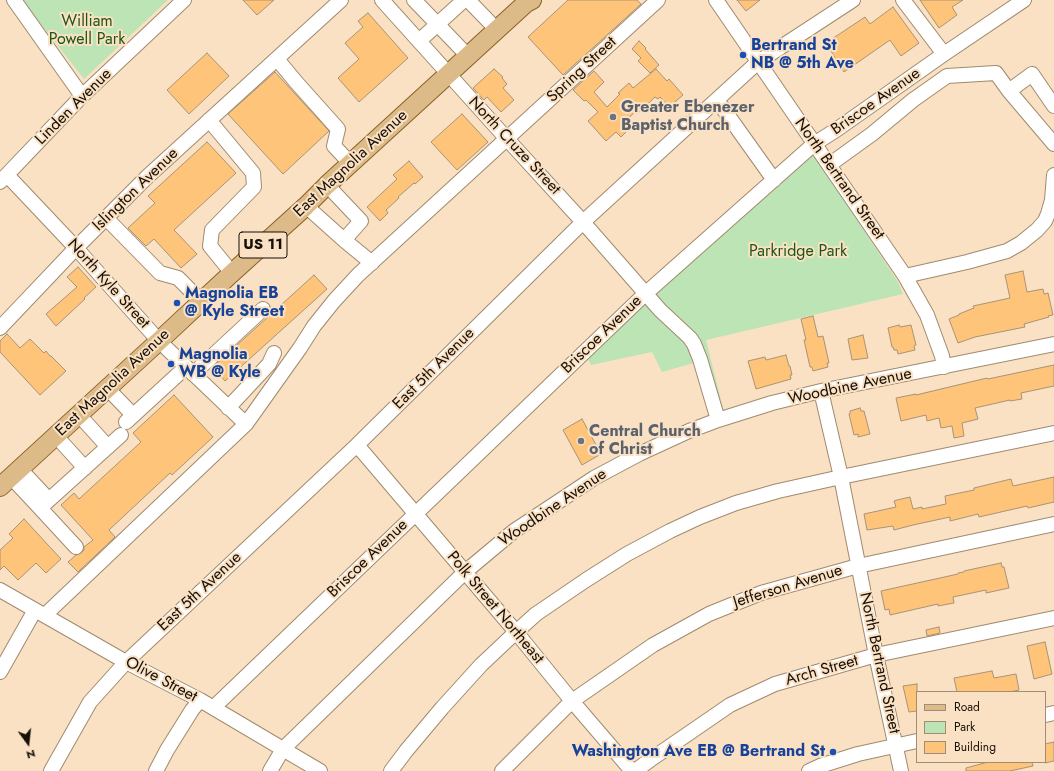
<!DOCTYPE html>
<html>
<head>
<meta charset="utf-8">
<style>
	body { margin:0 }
	#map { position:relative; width:1054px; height:771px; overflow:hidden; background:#fae1c4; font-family:Jost,sans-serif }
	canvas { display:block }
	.legend { position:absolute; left:916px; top:691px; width:130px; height:72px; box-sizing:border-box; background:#fae1c4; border:1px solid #9f8d78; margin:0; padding:5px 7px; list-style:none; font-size:12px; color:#170f05 }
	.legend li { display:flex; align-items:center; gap:8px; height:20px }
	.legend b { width:20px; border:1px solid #9f8d78 }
	.north { position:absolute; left:8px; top:723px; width:40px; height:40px; -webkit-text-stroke:3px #fae1c4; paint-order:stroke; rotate:165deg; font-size:11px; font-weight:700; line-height:16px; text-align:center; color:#170f05 }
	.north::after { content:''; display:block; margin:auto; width:14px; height:18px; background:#170f05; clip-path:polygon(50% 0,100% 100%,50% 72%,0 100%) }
</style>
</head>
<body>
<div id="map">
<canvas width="1054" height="771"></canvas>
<ul class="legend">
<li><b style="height:5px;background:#dcbb88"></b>Road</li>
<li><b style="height:11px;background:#bce4b5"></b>Park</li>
<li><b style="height:11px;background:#fec57a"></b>Building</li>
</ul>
<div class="north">N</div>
</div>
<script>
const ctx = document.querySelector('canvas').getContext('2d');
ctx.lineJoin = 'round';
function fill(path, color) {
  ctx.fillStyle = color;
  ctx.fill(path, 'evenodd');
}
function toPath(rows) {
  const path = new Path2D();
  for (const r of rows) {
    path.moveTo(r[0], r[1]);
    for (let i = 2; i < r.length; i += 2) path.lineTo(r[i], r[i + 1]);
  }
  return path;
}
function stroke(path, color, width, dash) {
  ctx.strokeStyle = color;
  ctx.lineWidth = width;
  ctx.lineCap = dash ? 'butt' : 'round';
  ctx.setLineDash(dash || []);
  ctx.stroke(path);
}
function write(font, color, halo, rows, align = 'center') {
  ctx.font = font + ' Jost,sans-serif';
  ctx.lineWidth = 4;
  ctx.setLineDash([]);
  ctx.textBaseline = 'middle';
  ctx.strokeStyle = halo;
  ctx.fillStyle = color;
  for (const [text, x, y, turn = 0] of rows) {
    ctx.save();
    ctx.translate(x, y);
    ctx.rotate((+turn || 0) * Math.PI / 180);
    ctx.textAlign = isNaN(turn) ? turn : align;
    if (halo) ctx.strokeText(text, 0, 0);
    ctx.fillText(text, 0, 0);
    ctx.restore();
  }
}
fill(toPath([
	[22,0,168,0,84,79],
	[811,151,815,156,898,282,903,294,706,340,724,412,712,415,697,362,662,372,652,352,591,365,586,355]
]), '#bce4b5');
const building = toPath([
	[243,0,274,0,257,15,243,0],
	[568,0,637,0,641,4,563,75,528,37,568,0],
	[737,0,760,0,746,11,737,0],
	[920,0,963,0,952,7,957,15,939,28,920,0],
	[893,7,919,43,901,56,890,40,844,72,826,43,865,17,870,24,893,7],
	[368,13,408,58,359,102,338,78,359,59,345,43,363,27,358,21,368,13],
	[639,41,646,48,645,49,659,65,650,73,638,61,641,58,632,49,639,41],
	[207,53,229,76,189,114,167,90,207,53],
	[494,69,503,77,502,78,507,84,503,88,514,100,501,112,487,97,484,100,473,88,494,69],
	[656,69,667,81,669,79,683,95,670,106,667,103,666,104,660,97,658,99,655,97,637,114,635,112,622,124,628,130,621,137,616,132,606,141,588,121,598,112,586,100,584,101,573,90,594,71,604,82,594,92,607,107,620,94,618,93,629,83,633,88,656,69],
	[275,72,329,131,283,174,228,114,275,72],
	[462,114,488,142,457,170,431,142,462,114],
	[207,142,236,173,174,230,197,254,181,268,154,239,146,246,128,228,155,203,148,196,207,142],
	[409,161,423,177,415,184,414,183,398,197,399,198,386,210,388,213,380,221,367,207,397,179,393,175,409,161],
	[78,267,96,287,84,298,85,299,56,326,46,314,77,287,67,277,78,267],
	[1023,271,1027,292,1043,289,1044,294,1048,293,1053,315,1048,316,1049,317,1024,324,1025,327,975,337,958,343,949,319,959,315,959,314,974,308,973,306,1010,298,1005,275,1023,271],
	[314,275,327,289,225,381,213,367,314,275],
	[813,316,818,337,823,336,829,363,827,363,828,367,813,371,812,367,810,367,804,340,806,340,801,319,813,316],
	[899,325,900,327,911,325,916,345,914,346,915,350,898,354,897,350,894,350,893,347,892,347,888,328,899,325],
	[7,334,20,348,30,339,44,353,46,351,50,356,51,356,66,371,40,395,0,352,0,341,7,334],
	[863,335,868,358,852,360,848,339,863,335],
	[786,355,789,366,790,366,792,375,790,375,791,379,756,389,748,361,765,357,766,360,786,355],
	[1054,365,1054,386,1021,393,1022,399,1010,401,1010,400,975,408,978,419,962,423,964,436,954,438,952,426,941,428,939,418,927,421,926,415,901,421,896,398,916,394,916,395,987,378,988,379,1054,365],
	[174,395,213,437,172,475,170,473,109,530,115,537,78,572,68,562,76,555,81,553,84,550,84,547,93,540,61,505,74,493,79,499,141,442,133,433,174,395],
	[860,408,861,411,864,411,870,434,858,437,858,434,854,435,849,414,850,414,850,411,860,408],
	[582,419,601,454,582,465,563,430,582,419],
	[1054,477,1054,502,1028,508,1027,506,979,517,978,514,950,521,950,517,913,525,894,530,893,526,867,530,864,514,896,507,894,501,897,500,910,497,913,509,922,507,922,509,946,504,945,496,974,490,974,488,1011,479,1013,486,1054,477],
	[24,519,61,559,46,573,36,563,18,580,4,566,0,570,0,550,13,538,9,534,24,519],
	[1001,563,1002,567,1004,567,1009,588,986,593,986,590,953,597,954,603,938,606,938,604,890,615,889,609,885,610,881,591,958,574,958,573,964,572,964,571,1001,563],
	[939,627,940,633,927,636,926,630,939,627],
	[1045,642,1052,674,1034,679,1027,646,1045,642],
	[992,671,994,678,1016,674,1019,690,1010,692,957,692,954,678,992,671],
	[917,684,917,711,909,712,903,686,917,684],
	[1054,742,1054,761,1045,763,1045,744,1054,742],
	[988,762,1032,762,1033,766,1010,771,966,771,966,768,988,762]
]);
fill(building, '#fec57a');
stroke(building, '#a99276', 1);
const minor = toPath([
	[14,0,82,96],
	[382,0,507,139,583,222,660,310,690,338,694,344,700,359,718,420],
	[414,0,468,56],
	[468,0,497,30],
	[716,0,905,276,927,315,942,356,944,367],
	[903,0,944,54],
	[419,41,464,0],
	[277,59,296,82,338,129,334,146,350,163],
	[1009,91,1032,74,1054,106],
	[717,100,774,180],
	[209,120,253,173,254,187,212,230,210,246,232,273],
	[829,165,872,134,913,100,947,76,996,73,1009,91,1054,144],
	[7,175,76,248,159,341,246,424],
	[0,182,82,96,184,0],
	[306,206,344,240,361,221,327,185],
	[106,218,160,273,178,278,201,301],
	[344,240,372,263],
	[905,276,967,262,1007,251,1021,243,1037,230,1045,221,1048,214,1052,200,1054,175],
	[0,328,76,248,147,177,341,0],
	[193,374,263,309],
	[108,389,133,415],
	[821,391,841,477,876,655,901,771],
	[228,408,269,364,274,353],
	[79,415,108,447],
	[126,422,186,367],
	[56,436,85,468],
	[357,445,516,632,572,701,632,771],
	[20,469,49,500],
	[11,477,40,508],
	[76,547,40,508,121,435],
	[0,590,126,662,200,700,320,771],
	[45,615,246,424,300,348,314,326,334,301,358,275,658,0],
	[0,672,35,610],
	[213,708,645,294,814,144,836,130,944,54,1024,0],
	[1045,715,1054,713],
	[51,771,90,702,126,662,357,445,583,222,758,62,853,0],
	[156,771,167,750,192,710,200,700],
	[270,771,283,749,465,572,514,531,594,478,639,454,689,431,718,420,772,403,821,391,1054,344],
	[391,771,406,751,442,708,481,665,516,632,536,614,586,580,627,554,670,531,700,517,736,503,778,491,841,477,1054,433],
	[502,771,572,701,653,645,709,614,761,593,858,566,1054,524],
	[635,771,650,760,730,705,775,684,876,655,1054,618],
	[809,771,820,766,858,754,917,741]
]);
const major = toPath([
	[0,487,159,341,232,273,306,206,327,185,526,3,532,0]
]);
stroke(minor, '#a08a6e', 16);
stroke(major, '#886127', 20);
stroke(minor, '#fff', 14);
stroke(major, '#dcbb88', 18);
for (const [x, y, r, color] of [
	[743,55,4,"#1a4fb4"],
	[613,117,4,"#6b7280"],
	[177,303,4,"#1a4fb4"],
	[171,364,4,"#1a4fb4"],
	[581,441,4,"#6b7280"],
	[833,752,4,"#1a4fb4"]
]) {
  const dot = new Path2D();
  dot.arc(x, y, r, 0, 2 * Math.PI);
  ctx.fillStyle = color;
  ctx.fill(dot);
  stroke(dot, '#fae1c4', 1.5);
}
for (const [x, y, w] of [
	[263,245,48]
]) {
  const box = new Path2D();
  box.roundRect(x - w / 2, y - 13, w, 26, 3);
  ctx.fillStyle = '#fae1c4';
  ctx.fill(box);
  stroke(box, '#170f05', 1);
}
write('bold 15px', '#170f05', null, [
	["US 11",263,245]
]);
write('16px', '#1d5613', '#fae1c4', [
	["William",87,22],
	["Powell Park",87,40],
	["Parkridge Park",798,252]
]);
write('bold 16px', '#164399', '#fae1c4', [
	["Bertrand St",751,46],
	["NB @ 5th Ave",751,64],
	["Magnolia EB",185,294],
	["@ Kyle Street",185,312],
	["Magnolia",179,355],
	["WB @ Kyle",179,373],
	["Washington Ave EB @ Bertrand St",825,752,"right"]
], 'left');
write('16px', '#170f05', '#fae1c4', [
	["Spring Street",582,70,-43],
	["Briscoe Avenue",876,102,-35],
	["Linden Avenue",74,107,-45],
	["North Cruze Street",514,146,47],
	["East Magnolia Avenue",351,164,-43],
	["North Bertrand Street",839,179,55],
	["Islington Avenue",136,190,-44],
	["North Kyle Street",108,284,48],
	["Briscoe Avenue",602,335,-44],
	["East 5th Avenue",434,369,-45],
	["East Magnolia Avenue",113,383,-43],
	["Woodbine Avenue",850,387,-12],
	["Woodbine Avenue",553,508,-34],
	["Briscoe Avenue",368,559,-44],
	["Jefferson Avenue",788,587,-17],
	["East 5th Avenue",200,592,-43],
	["Polk Street Northeast",495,608,50],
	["North Bertrand Street",879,663,78],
	["Arch Street",822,671,-16],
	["Olive Street",161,680,28]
]);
write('bold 16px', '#5b616d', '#fae1c4', [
	["Greater Ebenezer",621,108],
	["Baptist Church",621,126],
	["Central Church",589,432],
	["of Christ",589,450]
], 'left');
</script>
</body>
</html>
